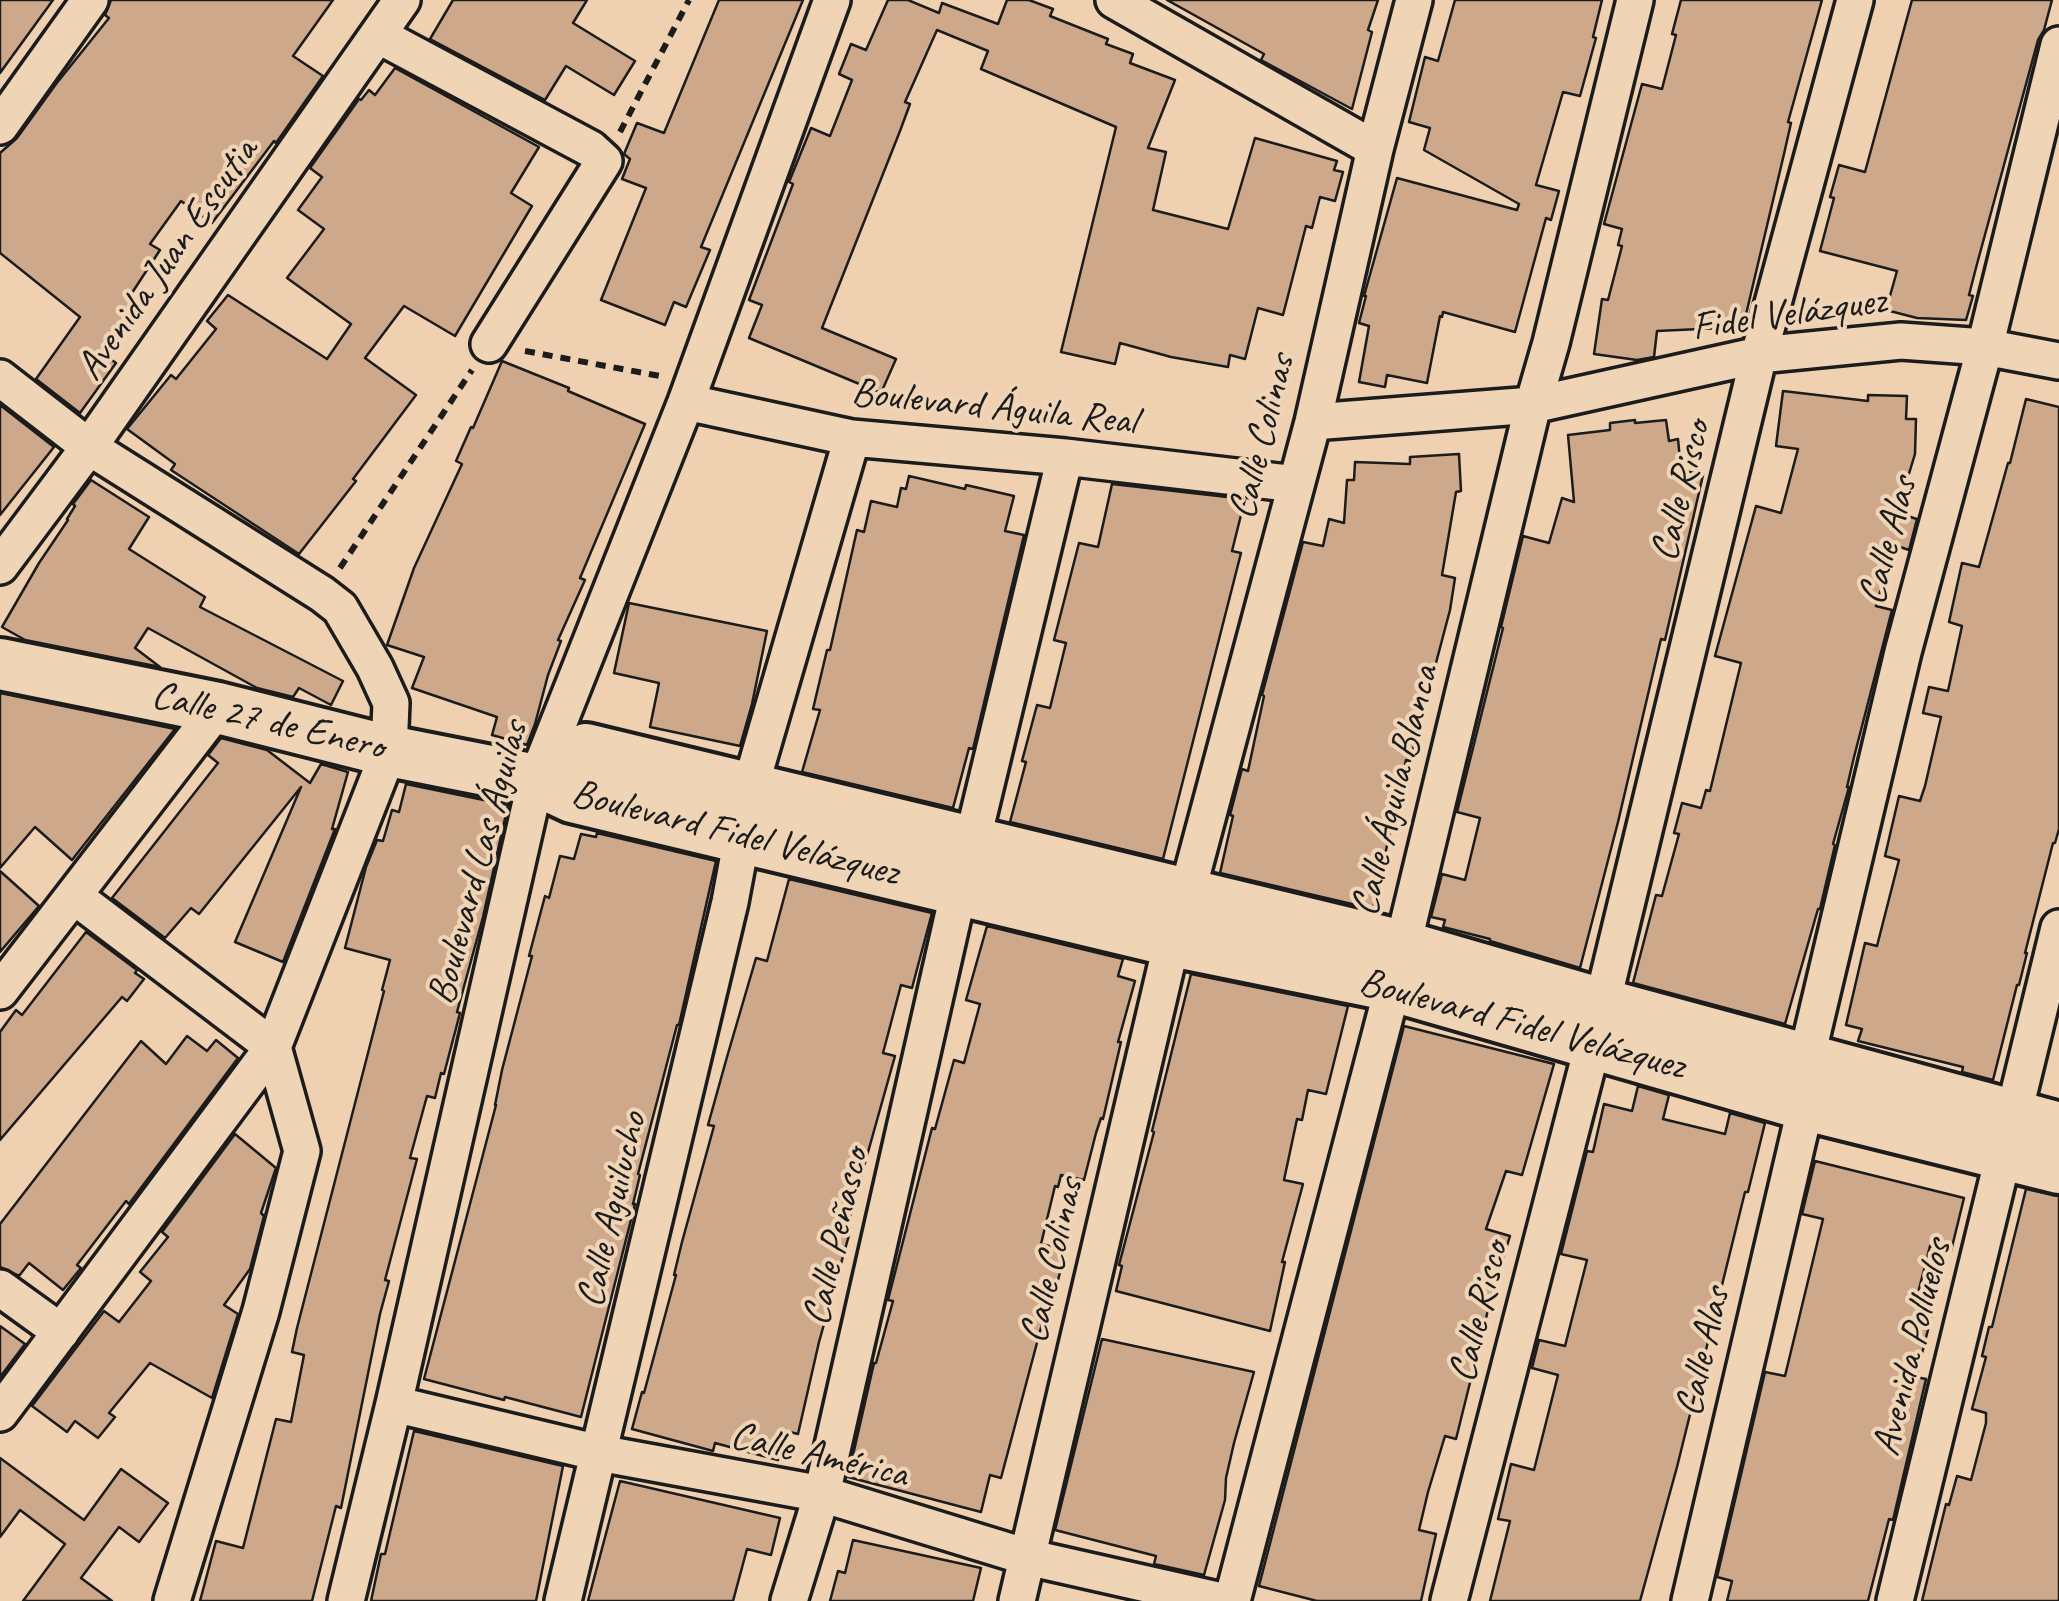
<!DOCTYPE html>
<html>
<head>
<meta charset="utf-8">
<style>
	body { margin:0 }
	canvas { display:block; background:#efd1b1 }
</style>
</head>
<body>
<canvas width="2059" height="1601"></canvas>
<script>
const ctx = document.querySelector('canvas').getContext('2d');
ctx.lineJoin = 'round';
function fill(path, color) {
  ctx.fillStyle = color;
  ctx.fill(path, 'evenodd');
}
function toPath(rows) {
  const path = new Path2D();
  for (const r of rows) {
    path.moveTo(r[0], r[1]);
    for (let i = 2; i < r.length; i += 2) path.lineTo(r[i], r[i + 1]);
  }
  return path;
}
function stroke(path, color, width, dash) {
  ctx.strokeStyle = color;
  ctx.lineWidth = width;
  ctx.lineCap = dash ? 'butt' : 'round';
  ctx.setLineDash(dash || []);
  ctx.stroke(path);
}
function write(font, color, halo, rows, align = 'center') {
  ctx.font = font + ' Caveat,sans-serif';
  ctx.lineWidth = 8;
  ctx.setLineDash([]);
  ctx.textBaseline = 'middle';
  ctx.strokeStyle = halo;
  ctx.fillStyle = color;
  for (const [text, x, y, turn = 0] of rows) {
    ctx.save();
    ctx.translate(x, y);
    ctx.rotate((+turn || 0) * Math.PI / 180);
    ctx.textAlign = isNaN(turn) ? turn : align;
    if (halo) ctx.strokeText(text, 0, 0);
    ctx.fillText(text, 0, 0);
    ctx.restore();
  }
}
const building = toPath([
	[0,0,53,0,0,73,0,0],
	[111,0,333,0,293,56,323,76,276,143,274,141,212,223,181,201,150,244,160,250,128,299,140,308,105,355,116,363,80,413,36,379,80,317,0,253,0,153,17,138,56,84,109,18,105,15,111,0],
	[453,0,587,0,573,23,635,61,614,95,566,66,545,100,430,39,453,0],
	[719,0,803,0,701,247,710,250,686,307,674,302,665,325,601,300,646,188,622,179,630,159,624,154,637,123,664,133,719,0],
	[888,0,908,0,939,13,942,3,998,24,1007,0,1029,0,1053,9,1050,16,1108,39,1106,44,1133,54,1130,63,1175,80,1148,148,1166,152,1153,210,1228,229,1255,138,1337,161,1334,170,1343,172,1335,201,1320,197,1312,228,1306,226,1283,315,1258,308,1245,359,1230,355,1228,367,1171,357,1120,343,1115,364,1061,352,1116,127,981,69,988,51,937,30,905,102,910,104,900,131,822,328,896,359,881,393,749,338,762,305,749,300,793,184,789,182,811,128,830,136,852,80,839,74,851,44,866,50,888,0],
	[1167,0,1378,0,1368,30,1372,32,1352,109,1261,60,1264,54,1167,0],
	[1455,0,1602,0,1593,37,1596,38,1580,96,1563,92,1536,185,1559,191,1551,220,1546,218,1515,332,1443,312,1442,317,1440,316,1427,383,1387,375,1385,387,1359,382,1369,326,1359,323,1366,296,1364,296,1397,178,1517,210,1519,204,1424,150,1430,128,1409,122,1425,57,1438,61,1455,0],
	[1681,0,1822,0,1788,122,1791,123,1784,154,1743,327,1657,331,1654,357,1637,360,1594,354,1602,299,1608,300,1622,246,1618,245,1622,229,1604,224,1642,84,1662,89,1676,35,1672,34,1681,0],
	[1912,0,2052,0,2044,30,2038,40,1977,264,1969,295,1973,296,1966,320,1917,318,1886,310,1897,271,1820,251,1834,198,1830,197,1839,165,1865,172,1912,0],
	[395,68,539,147,511,193,532,206,455,336,404,306,365,358,416,395,353,479,356,481,299,554,171,470,175,464,127,429,171,375,176,379,216,329,207,321,228,295,327,359,351,324,287,278,324,229,298,210,322,177,310,168,359,99,361,100,369,90,375,95,395,68],
	[502,361,569,388,568,391,645,424,580,578,585,580,558,640,561,641,548,675,535,724,527,745,492,735,497,717,412,688,424,657,387,645,414,568,462,464,456,461,471,427,473,428,502,361],
	[1783,391,1868,401,1868,395,1907,396,1906,419,1916,419,1915,454,1897,513,1917,519,1909,550,1894,545,1876,606,1892,610,1854,757,1847,787,1849,787,1833,844,1835,845,1820,909,1818,909,1785,1024,1633,983,1656,895,1662,896,1679,834,1674,833,1682,803,1701,808,1706,790,1710,791,1741,663,1715,656,1756,506,1781,513,1798,449,1776,446,1783,391],
	[2026,399,2059,407,2059,829,2055,843,2053,843,2025,953,2027,953,2019,985,2017,985,1993,1080,1962,1072,1963,1067,1858,1041,1862,1029,1846,1025,1865,943,1877,946,1899,860,1885,856,1899,796,1920,801,1925,786,1941,717,1923,713,1929,687,1948,691,1962,626,1949,622,1962,563,1979,567,2008,463,2010,463,2026,399],
	[0,405,54,447,0,515,0,405],
	[1635,420,1635,423,1666,420,1669,441,1678,439,1681,470,1703,475,1665,640,1661,639,1618,822,1580,968,1490,941,1490,939,1443,927,1445,920,1431,917,1442,874,1465,880,1480,818,1457,812,1503,628,1501,627,1523,536,1549,543,1562,498,1574,502,1568,435,1610,430,1610,423,1635,420],
	[1459,454,1461,491,1456,492,1442,575,1455,578,1450,610,1410,761,1406,760,1373,909,1220,873,1233,816,1230,815,1242,769,1248,771,1264,696,1262,695,1303,542,1323,546,1329,519,1344,523,1347,480,1354,480,1355,462,1410,464,1410,457,1459,454],
	[909,476,965,489,966,485,1014,496,1005,531,1024,535,973,749,969,748,953,808,802,772,820,710,813,709,827,650,830,650,857,530,864,532,871,501,897,507,901,488,906,489,909,476],
	[91,480,149,517,129,549,205,597,200,607,343,681,331,705,299,688,293,697,257,688,148,628,135,648,160,667,25,640,2,627,39,563,68,520,67,519,75,506,73,504,91,480],
	[1112,484,1245,499,1232,551,1241,553,1163,859,1010,822,1026,762,1022,761,1037,705,1050,708,1066,643,1054,640,1079,543,1098,547,1112,484],
	[629,603,767,631,752,704,740,746,650,727,659,683,614,673,629,603],
	[0,693,175,729,72,860,35,827,0,868,0,693],
	[221,738,267,750,310,783,321,764,348,772,332,829,335,829,283,962,235,942,301,787,199,914,191,908,165,938,112,898,218,763,208,755,221,738],
	[406,784,508,805,483,917,457,1012,460,1013,444,1074,441,1073,435,1098,427,1096,410,1158,417,1159,385,1280,389,1281,380,1314,341,1508,336,1506,312,1601,200,1601,216,1541,243,1548,276,1419,291,1422,304,1355,292,1352,297,1328,384,991,382,990,390,960,345,948,366,867,377,840,383,841,392,810,399,812,406,784],
	[597,833,716,861,679,1025,677,1025,638,1174,640,1175,633,1204,635,1204,581,1417,505,1397,504,1400,424,1379,496,1105,495,1105,502,1070,532,956,529,956,545,896,549,898,560,856,574,859,581,834,596,837,597,833],
	[0,871,39,906,0,952,0,871],
	[789,879,932,913,912,988,901,985,883,1053,895,1056,847,1227,851,1228,819,1342,798,1434,786,1431,778,1460,715,1443,713,1451,632,1429,642,1392,644,1393,676,1275,674,1275,682,1242,714,1126,708,1125,727,1057,756,958,767,961,789,879],
	[987,926,1123,959,1118,976,1135,981,1118,1042,1121,1042,1103,1119,1101,1118,1096,1133,1084,1180,1061,1175,1058,1187,1055,1186,1041,1244,1066,1250,1050,1310,1046,1309,1001,1478,990,1475,981,1512,848,1477,874,1363,876,1363,893,1301,888,1300,932,1128,935,1129,954,1060,964,1063,980,1004,966,1000,987,926],
	[86,932,137,970,135,973,144,979,127,1001,122,997,0,1140,0,1032,16,1010,22,1015,86,932],
	[1191,974,1348,1006,1326,1094,1308,1090,1302,1120,1297,1119,1284,1180,1303,1184,1282,1262,1285,1262,1270,1331,1116,1291,1122,1266,1119,1265,1154,1132,1152,1131,1191,974],
	[1404,1026,1554,1064,1522,1175,1506,1171,1486,1229,1510,1236,1492,1294,1456,1439,1445,1436,1428,1492,1419,1530,1436,1534,1421,1601,1317,1601,1259,1586,1404,1026],
	[187,1036,207,1051,216,1040,238,1058,129,1204,126,1201,77,1265,81,1268,63,1290,29,1263,19,1276,0,1267,0,1224,141,1041,166,1064,187,1036],
	[1638,1086,1669,1095,1663,1119,1725,1134,1730,1113,1765,1123,1748,1192,1745,1192,1677,1467,1640,1601,1490,1601,1510,1521,1498,1519,1511,1464,1534,1470,1558,1375,1532,1368,1539,1340,1565,1346,1587,1260,1561,1254,1587,1151,1593,1152,1604,1104,1632,1111,1638,1086],
	[235,1134,276,1168,261,1213,264,1216,250,1269,224,1305,238,1314,212,1398,150,1363,109,1413,115,1417,98,1438,75,1421,67,1432,32,1406,104,1311,119,1322,151,1281,140,1272,168,1237,162,1232,235,1134],
	[1815,1161,1964,1198,1951,1251,1930,1246,1915,1305,1933,1310,1916,1377,1926,1379,1893,1520,1889,1519,1868,1601,1727,1601,1732,1581,1717,1577,1765,1372,1785,1376,1823,1219,1802,1214,1815,1161],
	[2026,1189,2059,1196,2059,1601,1922,1601,1946,1504,1949,1505,1957,1476,1971,1480,1986,1423,1986,1413,1972,1409,1986,1357,1982,1356,1989,1327,1992,1327,2026,1189],
	[0,1326,25,1344,0,1377,0,1326],
	[1102,1339,1254,1372,1234,1443,1226,1478,1225,1500,1204,1575,1154,1564,1156,1556,1055,1530,1102,1339],
	[414,1431,563,1466,536,1601,371,1601,381,1554,385,1554,414,1431],
	[0,1458,84,1520,121,1469,168,1503,139,1542,119,1527,81,1578,112,1601,23,1601,65,1544,20,1510,0,1537,0,1458],
	[620,1481,780,1518,771,1555,747,1549,733,1601,588,1601,620,1481],
	[853,1540,981,1568,973,1601,830,1601,838,1571,845,1573,853,1540]
]);
fill(building, '#cea88a');
stroke(building, '#1c1c1c', 2.5);
const street = toPath([
	[1114,0,1375,149],
	[378,35,591,149,604,161,489,344],
	[0,126,90,0],
	[0,378,89,447,322,594,340,608,375,668,391,703,389,751,273,1047,0,1413],
	[686,402,852,438,1065,457,1296,484],
	[1313,422,1533,405,1759,355,1901,341,1985,347,2059,361],
	[0,566,89,447,402,0],
	[750,788,852,438],
	[972,842,1065,457],
	[1187,893,1313,422,1375,149,1414,0],
	[74,896,273,1047,302,1151,261,1311,172,1601],
	[0,991,218,708],
	[1602,1004,1759,355,1855,0],
	[1806,1060,1903,652,1985,347,2059,45],
	[0,1288,61,1332],
	[394,1404,599,1453,822,1494,1027,1557,1222,1601],
	[346,1601,394,1404,536,780,686,402,832,0],
	[563,1601,730,902,742,838],
	[789,1601,822,1494,959,890],
	[1017,1601,1172,941],
	[1232,1601,1393,986,1533,405,1551,343,1635,0],
	[1449,1601,1593,1044],
	[1690,1601,1806,1105],
	[1895,1601,2059,928]
]);
const secondary = toPath([
	[0,664,218,708,389,751,536,780,572,797,1172,941,1393,986,1806,1105,2059,1168],
	[536,780,586,749,1402,946,1602,1004,2059,1128]
]);
stroke(street, '#1c1c1c', 42);
stroke(secondary, '#1c1c1c', 58);
stroke(toPath([
	[620,132,689,0],
	[525,351,660,376],
	[340,568,472,370]
]), '#1c1c1c', 6, [10, 8]);
stroke(street, '#efd4b6', 35);
stroke(secondary, '#efd4b6', 50);
write('40px', '#1c1c1c', '#efd4b6', [
	["Avenida Juan Escutia",168,260,-55],
	["Fidel Velázquez",1789,315,-8],
	["Boulevard Águila Real",994,408,6],
	["Calle Colinas",1263,437,-76],
	["Calle Risco",1682,491,-76],
	["Calle Alas",1889,541,-75],
	["Calle 27 de Enero",268,722,13],
	["Calle Águila Blanca",1396,791,-76],
	["Boulevard Fidel Velázquez",735,834,14],
	["Boulevard Las Águilas",479,863,-75],
	["Boulevard Fidel Velázquez",1522,1025,15],
	["Calle Aguilucho",613,1210,-77],
	["Calle Peñasco",837,1237,-77],
	["Calle Colinas",1053,1261,-77],
	["Calle Risco",1480,1312,-76],
	["Avenida Polluelos",1913,1348,-76],
	["Calle Alas",1704,1352,-77],
	["Calle América",819,1456,13]
]);
</script>
</body>
</html>
